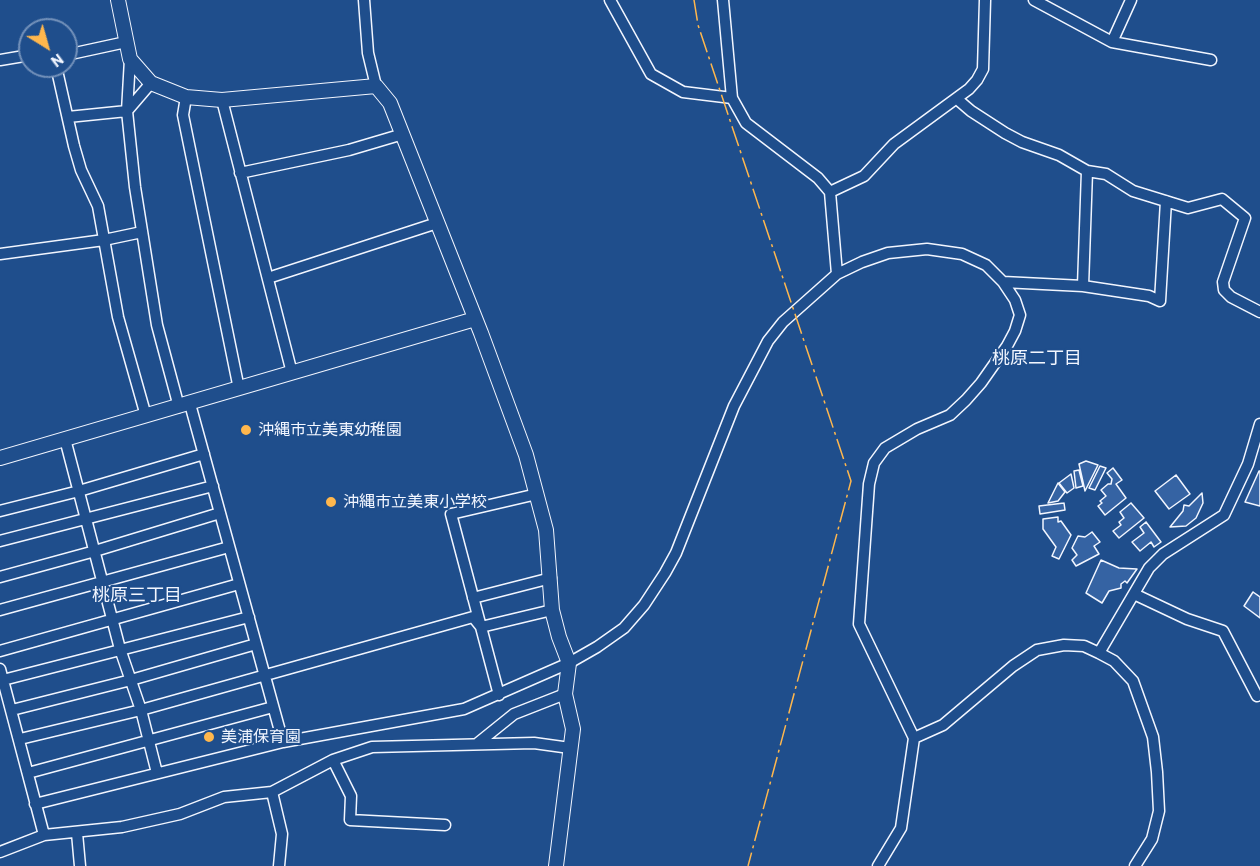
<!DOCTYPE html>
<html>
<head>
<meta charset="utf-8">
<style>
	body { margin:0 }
	#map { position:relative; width:1260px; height:866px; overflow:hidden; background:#1f4e8c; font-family:Barlow,sans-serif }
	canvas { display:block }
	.north { position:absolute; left:18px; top:18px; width:60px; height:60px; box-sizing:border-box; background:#1f4e8c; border:2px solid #7391ba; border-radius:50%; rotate:143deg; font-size:16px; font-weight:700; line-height:24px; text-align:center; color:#f2f6ff }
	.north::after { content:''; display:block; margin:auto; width:21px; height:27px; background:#ffb74d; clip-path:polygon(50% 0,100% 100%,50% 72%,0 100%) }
</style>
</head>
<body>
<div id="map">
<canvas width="1260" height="866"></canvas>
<div class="north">N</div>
</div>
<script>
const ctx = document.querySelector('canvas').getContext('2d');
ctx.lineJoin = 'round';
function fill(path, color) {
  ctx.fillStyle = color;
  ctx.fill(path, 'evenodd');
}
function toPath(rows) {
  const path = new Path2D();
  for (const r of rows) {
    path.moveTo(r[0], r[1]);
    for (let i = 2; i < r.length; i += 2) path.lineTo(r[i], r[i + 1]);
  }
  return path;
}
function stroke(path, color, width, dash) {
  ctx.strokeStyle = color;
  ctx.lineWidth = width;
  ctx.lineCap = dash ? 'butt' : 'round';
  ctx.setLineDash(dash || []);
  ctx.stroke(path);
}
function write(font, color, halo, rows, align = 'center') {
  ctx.font = font + ' Barlow,"Noto Sans JP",sans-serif';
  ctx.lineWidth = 4.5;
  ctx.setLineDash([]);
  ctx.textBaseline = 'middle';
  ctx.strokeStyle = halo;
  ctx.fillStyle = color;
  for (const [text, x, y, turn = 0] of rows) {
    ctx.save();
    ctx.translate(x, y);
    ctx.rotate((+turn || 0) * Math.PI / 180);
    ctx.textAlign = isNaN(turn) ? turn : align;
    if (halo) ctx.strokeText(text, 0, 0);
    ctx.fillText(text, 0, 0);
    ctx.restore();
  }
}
const building = toPath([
	[1086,461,1098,465,1085,491,1079,464,1086,461],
	[1100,466,1106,468,1095,490,1089,488,1100,466],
	[1113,468,1122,480,1116,484,1126,498,1105,515,1098,506,1102,503,1100,501,1106,496,1101,490,1108,484,1111,484,1112,479,1107,473,1113,468],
	[1079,470,1083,486,1076,488,1074,471,1079,470],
	[1259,471,1260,471,1260,506,1245,502,1259,471],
	[1071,474,1074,488,1067,493,1059,483,1071,474],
	[1176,475,1190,494,1169,509,1155,491,1176,475],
	[1058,483,1065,492,1058,501,1048,503,1058,483],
	[1202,493,1203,503,1196,518,1186,526,1170,527,1183,511,1184,505,1189,506,1202,493],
	[1064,503,1065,510,1040,514,1039,506,1064,503],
	[1131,503,1144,518,1119,538,1113,531,1121,525,1119,522,1124,518,1120,512,1131,503],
	[1058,517,1058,522,1061,521,1071,535,1059,559,1052,556,1056,547,1043,529,1043,519,1058,517],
	[1146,522,1161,542,1154,547,1151,542,1140,551,1132,542,1144,533,1140,527,1146,522],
	[1092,532,1100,542,1094,546,1099,554,1076,566,1072,560,1077,555,1072,548,1078,536,1085,537,1092,532],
	[1101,560,1119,568,1137,569,1127,583,1125,581,1121,584,1121,588,1109,591,1102,603,1086,593,1101,560],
	[1253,592,1260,597,1260,618,1244,606,1253,592]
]);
fill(building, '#3563a3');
stroke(building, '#f2f6ff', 1.5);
const minor = toPath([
	[364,0,368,53,376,86],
	[610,0,651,74,683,92,732,98],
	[723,0,732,98,746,123,818,178,830,192,837,274],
	[1034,0,1112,42,1211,60],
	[1112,42,1131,0],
	[66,55,126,42],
	[0,60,30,55],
	[56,66,74,146,81,170,98,206,118,317,146,416],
	[151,83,127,111,135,187,157,325,179,407],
	[186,97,183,115,239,389],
	[957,99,971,111,1005,133,1022,142,1059,155,1087,171,1083,286],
	[222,100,292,373],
	[68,117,127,111,130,59],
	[1087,171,1106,174,1133,191,1188,208,1222,199,1245,218,1223,282,1224,290,1231,297,1260,312],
	[240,173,349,150,403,134],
	[830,192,864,176,894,144,969,89,977,80,983,69,985,0],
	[0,254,104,240,142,232],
	[268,278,437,223],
	[1003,282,1083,286,1149,296,1160,301,1166,201],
	[190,404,283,742],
	[65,439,120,649,141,710,157,773],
	[0,511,79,491,204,454],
	[0,541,213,486],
	[0,577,95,551,220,513],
	[1134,594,1187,619,1223,631,1257,696],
	[473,598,551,578],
	[0,610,229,547],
	[0,651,239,584],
	[1099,653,1149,568,1163,554,1224,515,1248,464,1260,424],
	[0,669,44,835],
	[3,680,249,617],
	[499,695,451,514,537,494],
	[12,710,131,680,256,644],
	[914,738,943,725,1013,666,1037,650,1064,645,1084,646,1099,653,1114,661,1133,681,1153,737,1157,772,1159,811,1152,839,1135,866],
	[20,739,141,710,473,617,481,627,552,610],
	[478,743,514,714,565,694],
	[333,760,351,796,350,820,445,825],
	[28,773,273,707],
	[272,792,282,834,279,866],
	[35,804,283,742,464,709,569,663,597,647,624,628,644,605,665,573,676,553,734,406,768,341,783,322,837,274,862,262,888,253,927,249,962,254,986,265,1003,282,1015,300,1020,315,1015,331,1007,346,981,383,966,400,950,415,917,429,885,448,874,463,869,484,859,624,914,738,901,828,878,866],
	[77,833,80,866],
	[0,852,44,835,122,827,180,814,224,797,272,792,333,760,372,747,534,743,570,748]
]);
const tertiary = toPath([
	[118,0,130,59,151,83,186,97,222,100,376,86,390,103,481,333,526,455,546,530,552,610,559,637,569,663,565,694,573,729,556,866],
	[0,458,475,319]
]);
stroke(minor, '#f2f6ff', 13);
stroke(tertiary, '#f2f6ff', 16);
stroke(minor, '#1f4e8c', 10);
stroke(tertiary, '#1f4e8c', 14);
stroke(toPath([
	[694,0,698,25,851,481,748,866]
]), '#ffb74d', 1.5, [21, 4.5, 3, 4.5]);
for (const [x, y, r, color] of [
	[246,430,6,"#ffb74d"],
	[331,502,6,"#ffb74d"],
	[209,737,6,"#ffb74d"]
]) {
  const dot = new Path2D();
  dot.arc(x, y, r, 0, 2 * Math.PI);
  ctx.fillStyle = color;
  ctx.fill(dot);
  stroke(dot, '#1f4e8c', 2);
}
write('16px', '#f2f6ff', '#1f4e8c', [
	["沖縄市立美東幼稚園",258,430],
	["沖縄市立美東小学校",343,502],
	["美浦保育園",221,737]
], 'left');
write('18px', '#f2f6ff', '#1f4e8c', [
	["桃原二丁目",1037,358],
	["桃原三丁目",137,595]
]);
</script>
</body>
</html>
